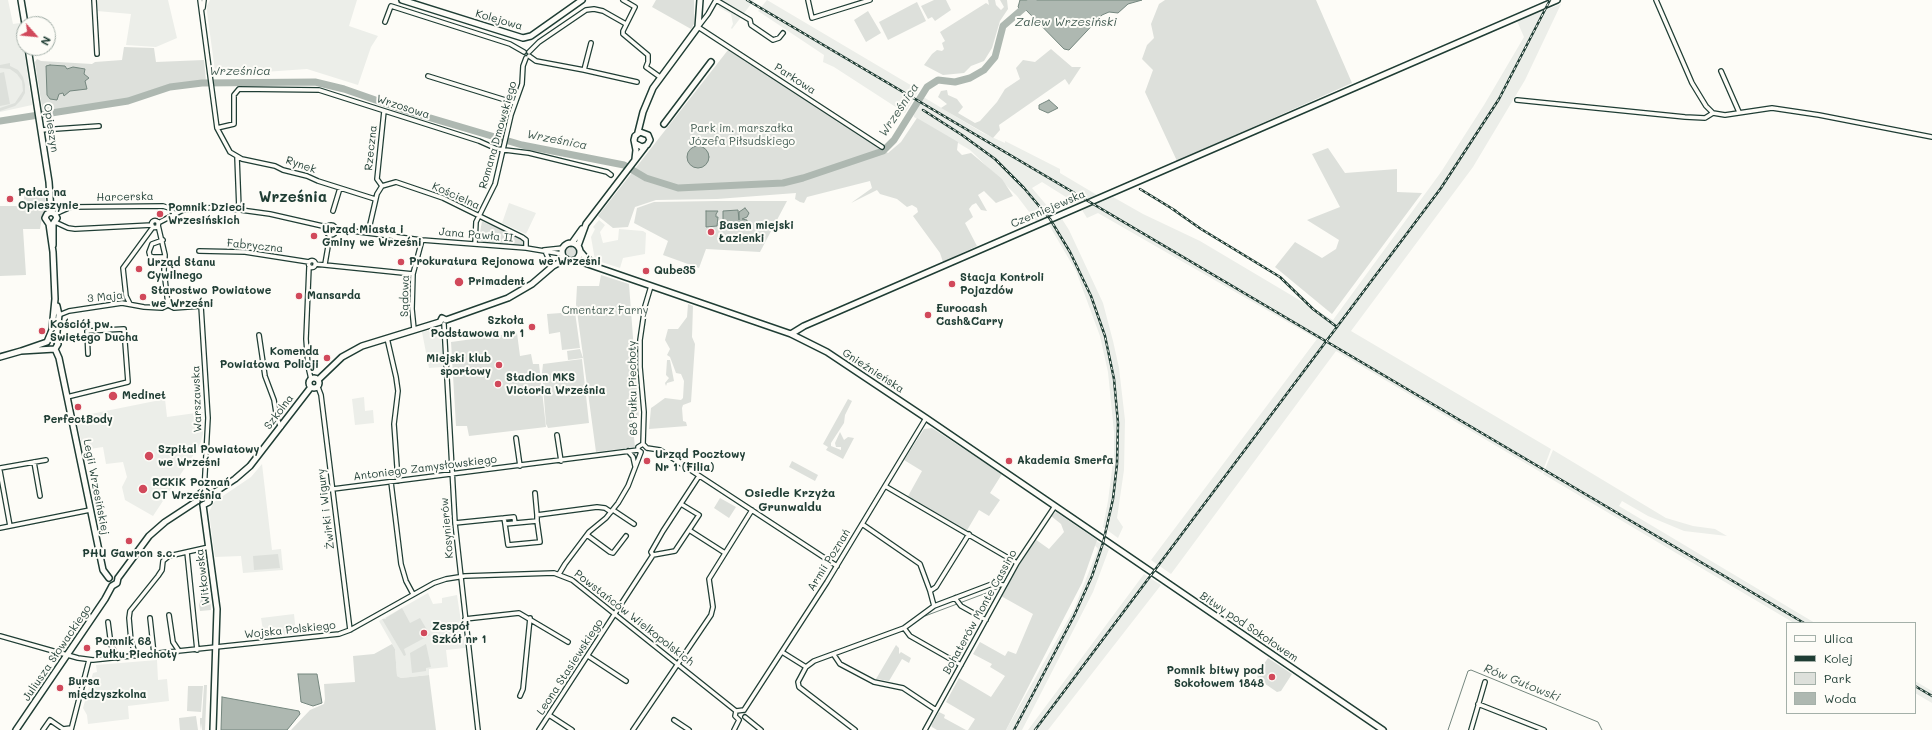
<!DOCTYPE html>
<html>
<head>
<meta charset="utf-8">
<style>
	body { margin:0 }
	#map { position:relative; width:1932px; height:730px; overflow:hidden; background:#fdfcf7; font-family:Mali,sans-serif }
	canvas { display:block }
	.legend { position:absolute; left:1786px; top:622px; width:130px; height:92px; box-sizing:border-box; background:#fdfcf7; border:1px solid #a4b0a9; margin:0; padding:5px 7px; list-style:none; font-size:12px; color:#1f3d34 }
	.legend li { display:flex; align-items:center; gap:8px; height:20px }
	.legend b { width:20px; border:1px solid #a4b0a9 }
	.north { position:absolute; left:16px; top:16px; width:40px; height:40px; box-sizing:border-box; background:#fdfcf7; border:1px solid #a4b0a9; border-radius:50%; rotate:117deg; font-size:11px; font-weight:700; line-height:16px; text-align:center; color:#1f3d34 }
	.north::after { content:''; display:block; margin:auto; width:14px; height:18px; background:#d1495b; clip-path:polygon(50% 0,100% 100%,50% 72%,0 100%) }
</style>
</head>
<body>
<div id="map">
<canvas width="1932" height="730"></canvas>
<ul class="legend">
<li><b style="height:5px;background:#fdfcf7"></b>Ulica</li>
<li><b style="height:5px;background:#1f3d34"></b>Kolej</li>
<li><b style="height:11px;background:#dde0db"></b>Park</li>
<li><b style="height:11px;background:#aeb8b1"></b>Woda</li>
</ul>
<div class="north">N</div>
</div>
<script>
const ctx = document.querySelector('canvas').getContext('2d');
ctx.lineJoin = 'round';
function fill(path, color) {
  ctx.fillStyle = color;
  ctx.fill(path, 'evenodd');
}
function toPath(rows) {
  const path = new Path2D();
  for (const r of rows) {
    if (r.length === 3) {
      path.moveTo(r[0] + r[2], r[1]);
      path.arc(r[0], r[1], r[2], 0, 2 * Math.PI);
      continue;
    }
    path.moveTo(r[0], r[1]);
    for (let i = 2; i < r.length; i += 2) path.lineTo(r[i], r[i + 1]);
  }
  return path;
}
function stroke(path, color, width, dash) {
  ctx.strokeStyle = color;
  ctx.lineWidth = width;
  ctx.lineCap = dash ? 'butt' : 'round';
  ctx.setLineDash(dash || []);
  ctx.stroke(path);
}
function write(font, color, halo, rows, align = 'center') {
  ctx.font = font + ' Mali,sans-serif';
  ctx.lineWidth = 4;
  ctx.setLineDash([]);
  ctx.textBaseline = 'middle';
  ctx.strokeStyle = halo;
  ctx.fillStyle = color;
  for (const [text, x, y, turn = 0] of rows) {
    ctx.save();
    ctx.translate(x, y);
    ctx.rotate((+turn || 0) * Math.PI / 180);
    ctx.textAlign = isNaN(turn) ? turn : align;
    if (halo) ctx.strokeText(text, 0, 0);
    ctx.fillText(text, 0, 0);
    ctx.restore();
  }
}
fill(toPath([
	[0,0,8,0,13,24,20,23,32,105,0,112],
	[97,0,168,0,177,38,156,47,126,45,131,14,97,11],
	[210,0,357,0,349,26,378,36,371,47,358,85,307,69,264,72,215,71,207,12,207,6],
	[722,0,754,0,732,29,731,28,733,24,731,14,718,7],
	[767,0,919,90,905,113,834,67,823,62,824,55,758,11],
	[1561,4,1525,80,1473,167,1351,331,1551,449,1542,473,1336,351,1171,574,1151,560,1317,339,1098,213,1087,218,1082,210,1113,197,1143,214,1200,241,1333,320,1441,172,1484,105,1524,37,1517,21],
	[923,98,925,98,983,133,1005,143,1005,141,1060,169,1060,173,1097,195,1077,204,1042,182,1032,188,1054,214,1062,219,1069,230,1103,303,1113,341,1119,368,1125,420,1124,470,1117,518,1123,527,1118,538,1103,527,1108,501,1114,454,1114,432,1108,372,1100,336,1076,271,1049,225,1046,226,1042,219,1036,221,1017,196,970,150,914,117,913,113],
	[509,203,536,213,526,234,502,223],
	[599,220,605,225,600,232,603,243,618,240,619,229,643,231,646,233,645,254,623,258,620,268,595,260,591,237,595,229,593,227],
	[439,328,441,331,443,367,429,368,422,332],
	[364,397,365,411,373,410,374,423,355,425,352,399],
	[165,399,167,417,203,412,203,434,200,445,153,516,125,500,122,487,127,477,123,462,106,464,103,447,83,450,76,417],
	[1553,450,1666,518,1693,526,1715,529,1727,536,1684,531,1648,516,1622,501,1619,506,1815,623,1794,623,1543,474],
	[262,464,272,550,281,549,283,570,243,573,241,556,215,557,209,512,214,502,251,477],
	[1095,540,1109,549,1093,592,1022,730,1006,730,1074,609,1098,549,1092,542],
	[1144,574,1161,585,1048,730,1028,730],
	[428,593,433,604,442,603,442,598,457,595,465,648,446,650,448,667,429,669,429,675,401,678,397,676,395,649,379,621],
	[294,614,296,634,264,637,261,618],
	[157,660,158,680,167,679,169,701,128,706,129,719,88,724,87,715,83,708,93,673,97,672,96,665],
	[1915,681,1932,691,1932,703,1915,693]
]), '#eceee9');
fill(toPath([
	[656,0,694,0,694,24,691,29,652,7],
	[934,0,946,0,951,10,935,21,932,17,928,19,921,6],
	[988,0,995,0,996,5,1001,10,1004,7,1000,0,1007,0,1008,9,1000,21,992,48,984,61,971,66,964,73,943,75,924,65,932,54,937,50,942,51,944,49,942,43,945,41,940,32,986,3,989,5],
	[1165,0,1316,0,1352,83,1177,161,1145,92,1153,70,1142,59,1147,45,1154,38,1151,24,1159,4],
	[917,2,926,21,888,40,879,22],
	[868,11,881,33,866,42,854,20],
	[124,47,154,48,156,62,204,60,206,81,170,85,128,99,43,113,35,62,37,59,41,61,92,64,95,62,122,60],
	[1051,49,1072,67,1081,67,1069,85,1065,79,999,125,1000,130,993,138,941,108,947,104,938,97,941,91,947,90,948,95,957,99,963,107,958,113,975,123,980,121,997,102,1005,89,1020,79,1016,68,1023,60,1035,62],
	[728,50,888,153,901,142,917,118,958,142,957,150,962,155,971,153,1002,179,1013,196,996,203,984,191,978,195,987,211,981,210,976,203,972,205,969,209,973,217,965,223,977,246,943,262,940,253,913,216,918,212,917,208,912,205,907,207,897,199,880,194,877,190,851,203,872,188,870,181,807,197,804,203,800,202,795,199,796,193,717,199,656,200,635,207,628,227,613,228,598,216],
	[10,63,10,66,18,70,23,77,25,85,25,93,21,100,15,106,0,111,0,108,15,103,23,91,22,81,17,74,10,69,0,68,0,65],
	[4,72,10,104,0,106,0,73],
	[1328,148,1345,173,1397,169,1397,192,1422,193,1332,314,1275,267,1295,242,1322,258,1336,249,1339,240,1307,220,1340,207,1312,154],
	[45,189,46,210,42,217,40,229,23,229,26,275,0,276,0,206,23,206,25,190],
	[717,201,787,201,760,252,706,249,699,268,663,255,668,241,634,223,637,208,654,202],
	[482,221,523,240,524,244,521,246,481,241,479,238],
	[571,252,6],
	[601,275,629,284,639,418,632,419,635,447,596,452,576,304,577,286,599,286],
	[688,304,693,306,692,337,695,344,691,402,683,405,682,408,683,421,686,422,687,426,649,429,651,408,654,406,665,398,681,400,683,398,684,381,681,374,676,373,670,357,667,355,670,349,665,340,668,329,678,329,687,317],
	[575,312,580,348,562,350,560,332,549,334,547,314],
	[517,333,520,356,531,354,533,364,539,364,546,427,469,436,467,426,456,426,451,342],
	[580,349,583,358,568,360,567,351],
	[582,359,589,423,548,428,546,424,542,373,543,364],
	[667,360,670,360,674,381,667,383,666,386,665,383,669,378,666,375],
	[848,399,852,401,845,415,844,423,831,443,831,446,841,450,841,447,836,447,835,443,840,432,844,440,848,437,854,438,843,459,826,450,828,447,823,444],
	[932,428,1002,474,990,493,1000,500,989,516,979,510,966,532,907,498,922,471,904,460,924,429],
	[792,461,818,475,815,481,789,467],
	[720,498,736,507,729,518,714,508],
	[1056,512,1097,540,1082,583,1006,730,968,730,975,719,946,702,959,678,991,697,1005,676,990,667,992,664,973,654,980,642,1005,656,1008,651,1016,654,1033,614,1001,596,1035,539,1049,549,1064,532,1061,524,1051,516],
	[278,554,280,568,254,570,253,556],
	[210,595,211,610,200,611,199,605,202,596],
	[402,608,410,623,420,618,430,635,404,649,406,655,404,656,382,619,386,619,386,618],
	[392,644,395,649,397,676,401,678,429,675,436,730,291,730,310,710,324,704,325,699,324,684,355,682,353,656,374,654],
	[426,644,431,667,426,668,426,671,412,673,410,653],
	[896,645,899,648,899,654,901,652,911,658,909,663,902,659,889,681,876,679],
	[1268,658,1292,674,1281,691,1277,692,1258,679,1257,674],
	[204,685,207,685,205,730,202,730,201,723,200,730,200,718,202,718],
	[188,686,203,686,201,712,187,711],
	[939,712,945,715,944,718,966,730,937,730,932,727,931,725],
	[196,716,198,730,180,730,179,718]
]), '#dde0db');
const water = toPath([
	[1020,0,1142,0,1128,4,1118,13,1109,12,1102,15,1069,50,1064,49,1025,9,1021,10,1018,7,1020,0],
	[50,65,65,66,67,69,73,67,85,69,84,74,89,78,85,81,87,89,70,91,64,96,63,93,59,94,57,100,50,99,47,95,46,66,50,65],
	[1049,100,1058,108,1048,113,1039,109,1039,105,1049,100],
	[698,157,11],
	[745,208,749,213,747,217,742,219,747,220,747,226,729,228,728,221,723,222,723,211,738,210,739,220,739,212,745,208],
	[706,211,718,211,716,214,716,217,718,217,717,226,706,227,706,211],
	[298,674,317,674,322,703,313,706,301,702,298,674],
	[222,697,299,711,300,714,287,730,221,730,222,697]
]);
fill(water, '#aeb8b1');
stroke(water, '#75877f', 1);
stroke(toPath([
	[925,616,997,589],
	[1448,730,1468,671,1471,670,1598,722,1602,730]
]), '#75877f', 1);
stroke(toPath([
	[0,121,128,101,170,87,202,83,315,82,344,89,407,111,522,145,624,165,646,178,678,188,783,183,803,178,883,151,894,140,927,87,938,80,955,82,970,78,984,70,995,57,1003,26,1033,0]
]), '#aeb8b1', 7);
const street = toPath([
	[94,0,97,54],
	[200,0,217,128,230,152,242,159,275,166,283,170,307,176,318,181,375,199],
	[623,0,635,7,623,31,623,34,648,55,648,62,646,67,660,77],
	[716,0,708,14,698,27,882,147],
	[716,0,750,20,751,25,773,40,779,38,783,33],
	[808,0,812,18,870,0],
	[1656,0,1692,83,1706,106,1713,113,1725,115,1772,108,1819,115,1932,137],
	[203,8,204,0],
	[385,22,391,6,510,44,524,52],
	[591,43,584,70,637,82],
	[529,52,539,42,586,10,594,9,603,11,626,24],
	[529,56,536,61,584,70],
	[1721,71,1739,112],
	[428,76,515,103],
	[1517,100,1685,117,1705,118,1713,113],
	[217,128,234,124,234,95,239,89,319,90,479,141,497,149,529,153,607,172,611,175],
	[41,130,99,126],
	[237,157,239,209],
	[382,186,377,179,384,111],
	[333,211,340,188],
	[55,214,71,207,163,206,169,208,175,214],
	[155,224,3.5],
	[55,222,68,228,75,229,152,225],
	[158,223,183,210,219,207,270,214,327,227],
	[331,230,5],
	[158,225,165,255,164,270,168,305],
	[336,229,422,240,526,248,562,254],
	[368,233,377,194,382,186,396,182,443,198,522,237,526,240,526,248],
	[163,240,152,244,149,252,150,256,153,257,165,257],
	[475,244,476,222,495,184,511,115,522,84,523,66,526,58],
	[544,250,563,248],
	[199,251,245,252,309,262],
	[545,251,551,264],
	[312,264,3.5],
	[315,264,413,274],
	[325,264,330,235],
	[309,267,306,339,308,366,311,379],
	[130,304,126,296,123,268,153,227],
	[59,315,69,311,122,303,144,307,162,308,168,305,174,308,201,306,208,418,204,492],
	[444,324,455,523,478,730],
	[414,329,412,309,413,274,422,240],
	[259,335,265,376,274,400,277,419,281,427],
	[387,338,396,377,398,391,394,424,398,481],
	[318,387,321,395,350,630],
	[67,397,128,382,124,329,87,331,88,354],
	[557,435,561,461],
	[516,438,520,466],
	[647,448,660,450,837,566],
	[647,448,643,444,644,412,640,367,640,340,645,306,651,286],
	[628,451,633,457,635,466],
	[34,462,40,496],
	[0,468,46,460],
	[0,471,10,526],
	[391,482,401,564,406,581,413,594],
	[885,486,1017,563],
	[333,489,638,450],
	[535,493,537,515],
	[613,510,634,524],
	[504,518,505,524,537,521,537,515,597,507,605,508,611,512],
	[455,523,514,517,515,523],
	[505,524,508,545,540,542,537,521],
	[862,524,920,564,930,591],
	[0,528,90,510],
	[689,530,725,553],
	[587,535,610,552,613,553,626,536],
	[187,552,197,650],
	[653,555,651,552,663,531,699,476],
	[559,574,565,564,589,532,606,518,618,503,628,486,641,452,638,450,638,447,643,444],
	[955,598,961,606,986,620],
	[934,606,992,584,1004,585],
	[169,615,173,642,179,651],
	[150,618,154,654],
	[465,619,519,613,568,642],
	[108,622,111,645,118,658],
	[904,628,934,606,930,591,936,587,969,534],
	[0,636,78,658,93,660,339,634,350,630,434,583,446,579,465,576,554,573,572,580,736,711],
	[782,652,806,667,814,661,904,628,910,636,961,665],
	[834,655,840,664,874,682,903,688,936,710],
	[136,656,131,641,129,618,130,611,158,576,162,570,163,561,169,556,209,547],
	[588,656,626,681],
	[806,667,798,682,799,687,855,730],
	[520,696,523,689,530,618],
	[1478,704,1544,730],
	[744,710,827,582,926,418],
	[549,715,572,730],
	[745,717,761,730],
	[674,720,689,730],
	[739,720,735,716,736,711,744,710],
	[43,730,50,720,63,729,71,728],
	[71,730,89,660],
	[539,730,653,555,675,551,699,515,681,504],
	[633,730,711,615,713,607,709,579,752,510],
	[734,730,739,720],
	[925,730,1017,563,1055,506],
	[1471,730,1485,682]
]);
const secondary = toPath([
	[21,0,25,24],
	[402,0,523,38,531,36,582,0],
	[28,48,49,182,51,212],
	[664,124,711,62],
	[638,132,643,112,653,88,698,27,700,0],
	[635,159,636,150,634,140,635,136,640,132,648,135,650,140,647,145,642,147,636,144],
	[51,212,55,214,57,218,53,224],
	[49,224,45,218,47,214,51,212],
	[53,224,53,245],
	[571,252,9],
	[572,243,582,229],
	[578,246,586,224,645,147],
	[580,251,585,257,597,265],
	[576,260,791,334,827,352,926,418,1383,730],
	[440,322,442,318,446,320,508,298,532,284,553,266,566,259],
	[791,334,804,326,1557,0],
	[55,349,59,358,103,570,109,578],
	[55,349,58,344,56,340,59,315,57,306],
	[21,351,47,342,52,330,55,299,53,252,49,224],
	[0,357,21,351,55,349],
	[314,383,5],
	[318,380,342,357,362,346,440,322],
	[209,496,235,479,250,466,311,387],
	[197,501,197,496,201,493,206,492,209,496],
	[203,505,217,609,213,730],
	[203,505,209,502,209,496],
	[118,578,149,536,165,522,197,501],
	[112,586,117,583,118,578],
	[16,730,105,599,112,586]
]);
stroke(street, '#1f3d34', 6);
stroke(secondary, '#1f3d34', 8);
stroke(street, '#fdfcf7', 3.5);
stroke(secondary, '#fdfcf7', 5);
const rail = toPath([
	[747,0,1804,623],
	[923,110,962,135,995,159,1024,188,1050,219,1070,252,1091,296,1105,336,1114,379,1118,423,1117,464,1113,499,1103,543,1092,576,1074,616,1014,730],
	[1140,189,1176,211],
	[1171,208,1201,229,1280,277,1313,309,1337,327],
	[1915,686,1932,696],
	[1035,730,1441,188,1499,99,1550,0]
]);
stroke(rail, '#1f3d34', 2.5);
stroke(rail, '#fdfcf7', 1, [3]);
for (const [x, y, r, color] of [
	[10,199,4,"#d1495b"],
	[160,214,4,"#d1495b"],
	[711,232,4,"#d1495b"],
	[314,236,4,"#d1495b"],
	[401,262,4,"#d1495b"],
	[139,269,4,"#d1495b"],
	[646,271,4,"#d1495b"],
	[459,282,5,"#d1495b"],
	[952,284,4,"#d1495b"],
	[299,296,4,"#d1495b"],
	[143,297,4,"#d1495b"],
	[928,315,4,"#d1495b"],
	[532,327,4,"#d1495b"],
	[42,331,4,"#d1495b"],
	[327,358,4,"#d1495b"],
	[499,365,4,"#d1495b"],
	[498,384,4,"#d1495b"],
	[113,396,5,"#d1495b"],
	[78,407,4,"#d1495b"],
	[149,456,5,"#d1495b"],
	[647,461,4,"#d1495b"],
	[1009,461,4,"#d1495b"],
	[143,489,5,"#d1495b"],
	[129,541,4,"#d1495b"],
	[424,633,4,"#d1495b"],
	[87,648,4,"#d1495b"],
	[1272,677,4,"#d1495b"],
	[60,688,4,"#d1495b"]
]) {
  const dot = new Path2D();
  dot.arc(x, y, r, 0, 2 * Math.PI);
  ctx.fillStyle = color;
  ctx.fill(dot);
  stroke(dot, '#fdfcf7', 1.5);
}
write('11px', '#1f3d34', '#fdfcf7', [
	["Kolejowa",499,20,16],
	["Parkowa",795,79,33],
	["Wrzosowa",403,107,18],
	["Opieszyn",51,128,81],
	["Romana Dmowskiego",498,135,-74],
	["Rzeczna",371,148,-84],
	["Rynek",301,165,19],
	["Kościelna",456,196,24],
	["Harcerska",125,197,-1],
	["Czerniejewska",1048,209,-23],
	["Jana Pawła II",476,235,5],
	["Fabryczna",255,246,6],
	["Sądowa",405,296,-89],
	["3 Maja",105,297,-6],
	["Gnieźnieńska",873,371,33],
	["68 Pułku Piechoty",633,388,-91],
	["Warszawska",197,399,-92],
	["Szkolna",279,412,-53],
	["Antoniego Zamysłowskiego",425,468,-7],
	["Legii Wrzesińskiej",96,487,79],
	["Żwirki i Wigury",326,509,-97],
	["Kosynierów",447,528,-95],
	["Armii Poznań",829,560,-58],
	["Witkowska",203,577,-97],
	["Bohaterów Monte Cassino",980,612,-61],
	["Powstańców Wielkopolskich",634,618,38],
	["Bitwy pod Sokołowem",1249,627,34],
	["Wojska Polskiego",290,630,-6],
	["Juliusza Słowackiego",57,653,-56],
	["Leona Stasiewskiego",570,667,-57]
]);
write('11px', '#455e55', '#fdfcf7', [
	["Park im. marszałka",742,129],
	["Józefa Piłsudskiego",742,142],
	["Cmentarz Farny",605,311]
]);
write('bold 11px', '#1f3d34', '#fdfcf7', [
	["Pałac na",18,193],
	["Opieszynie",18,206],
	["Pomnik Dzieci",168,208],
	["Wrzesińskich",168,221],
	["Basen miejski",719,226],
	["Łazienki",719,239],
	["Urząd Miasta i",322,230],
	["Gminy we Wrześni",322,243],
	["Prokuratura Rejonowa we Wrześni",409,262],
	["Urząd Stanu",147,263],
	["Cywilnego",147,276],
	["Qube35",654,271],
	["Stacja Kontroli",960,278],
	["Pojazdów",960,291],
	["Primadent",468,282],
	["Starostwo Powiatowe",151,291],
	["we Wrześni",151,304],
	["Mansarda",307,296],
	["Eurocash",936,309],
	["Cash&Carry",936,322],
	["Szkoła",524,321,"right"],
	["Podstawowa nr 1",524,334,"right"],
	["Kościół pw.",50,325],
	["Świętego Ducha",50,338],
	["Komenda",319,352,"right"],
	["Powiatowa Policji",319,365,"right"],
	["Miejski klub",491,359,"right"],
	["sportowy",491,372,"right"],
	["Stadion MKS",506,378],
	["Victoria Września",506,391],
	["Medinet",122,396],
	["PerfectBody",78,420,"center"],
	["Szpital Powiatowy",158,450],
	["we Wrześni",158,463],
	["Urząd Pocztowy",655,455],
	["Nr 1 (Filia)",655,468],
	["Akademia Smerfa",1017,461],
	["RCKiK Poznań",152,483],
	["OT Września",152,496],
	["PHU Gawron s.c.",129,554,"center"],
	["Zespół",432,627],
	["Szkół nr 1",432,640],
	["Pomnik 68",95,642],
	["Pułku Piechoty",95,655],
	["Pomnik bitwy pod",1264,671,"right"],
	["Sokołowem 1848",1264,684,"right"],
	["Bursa",68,682],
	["międzyszkolna",68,695]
], 'left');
write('italic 12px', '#435c53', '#fdfcf7', [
	["Zalew Wrzesiński",1066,22],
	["Wrześnica",240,71],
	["Wrześnica",899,110,-56],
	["Wrześnica",557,140,11],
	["Rów Gutowski",1522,683,22]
]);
write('bold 12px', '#1f3d34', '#fdfcf7', [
	["Osiedle Krzyża",790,493],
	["Grunwaldu",790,507]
]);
write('bold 15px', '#1f3d34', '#fdfcf7', [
	["Września",293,197]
]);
</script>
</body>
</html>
